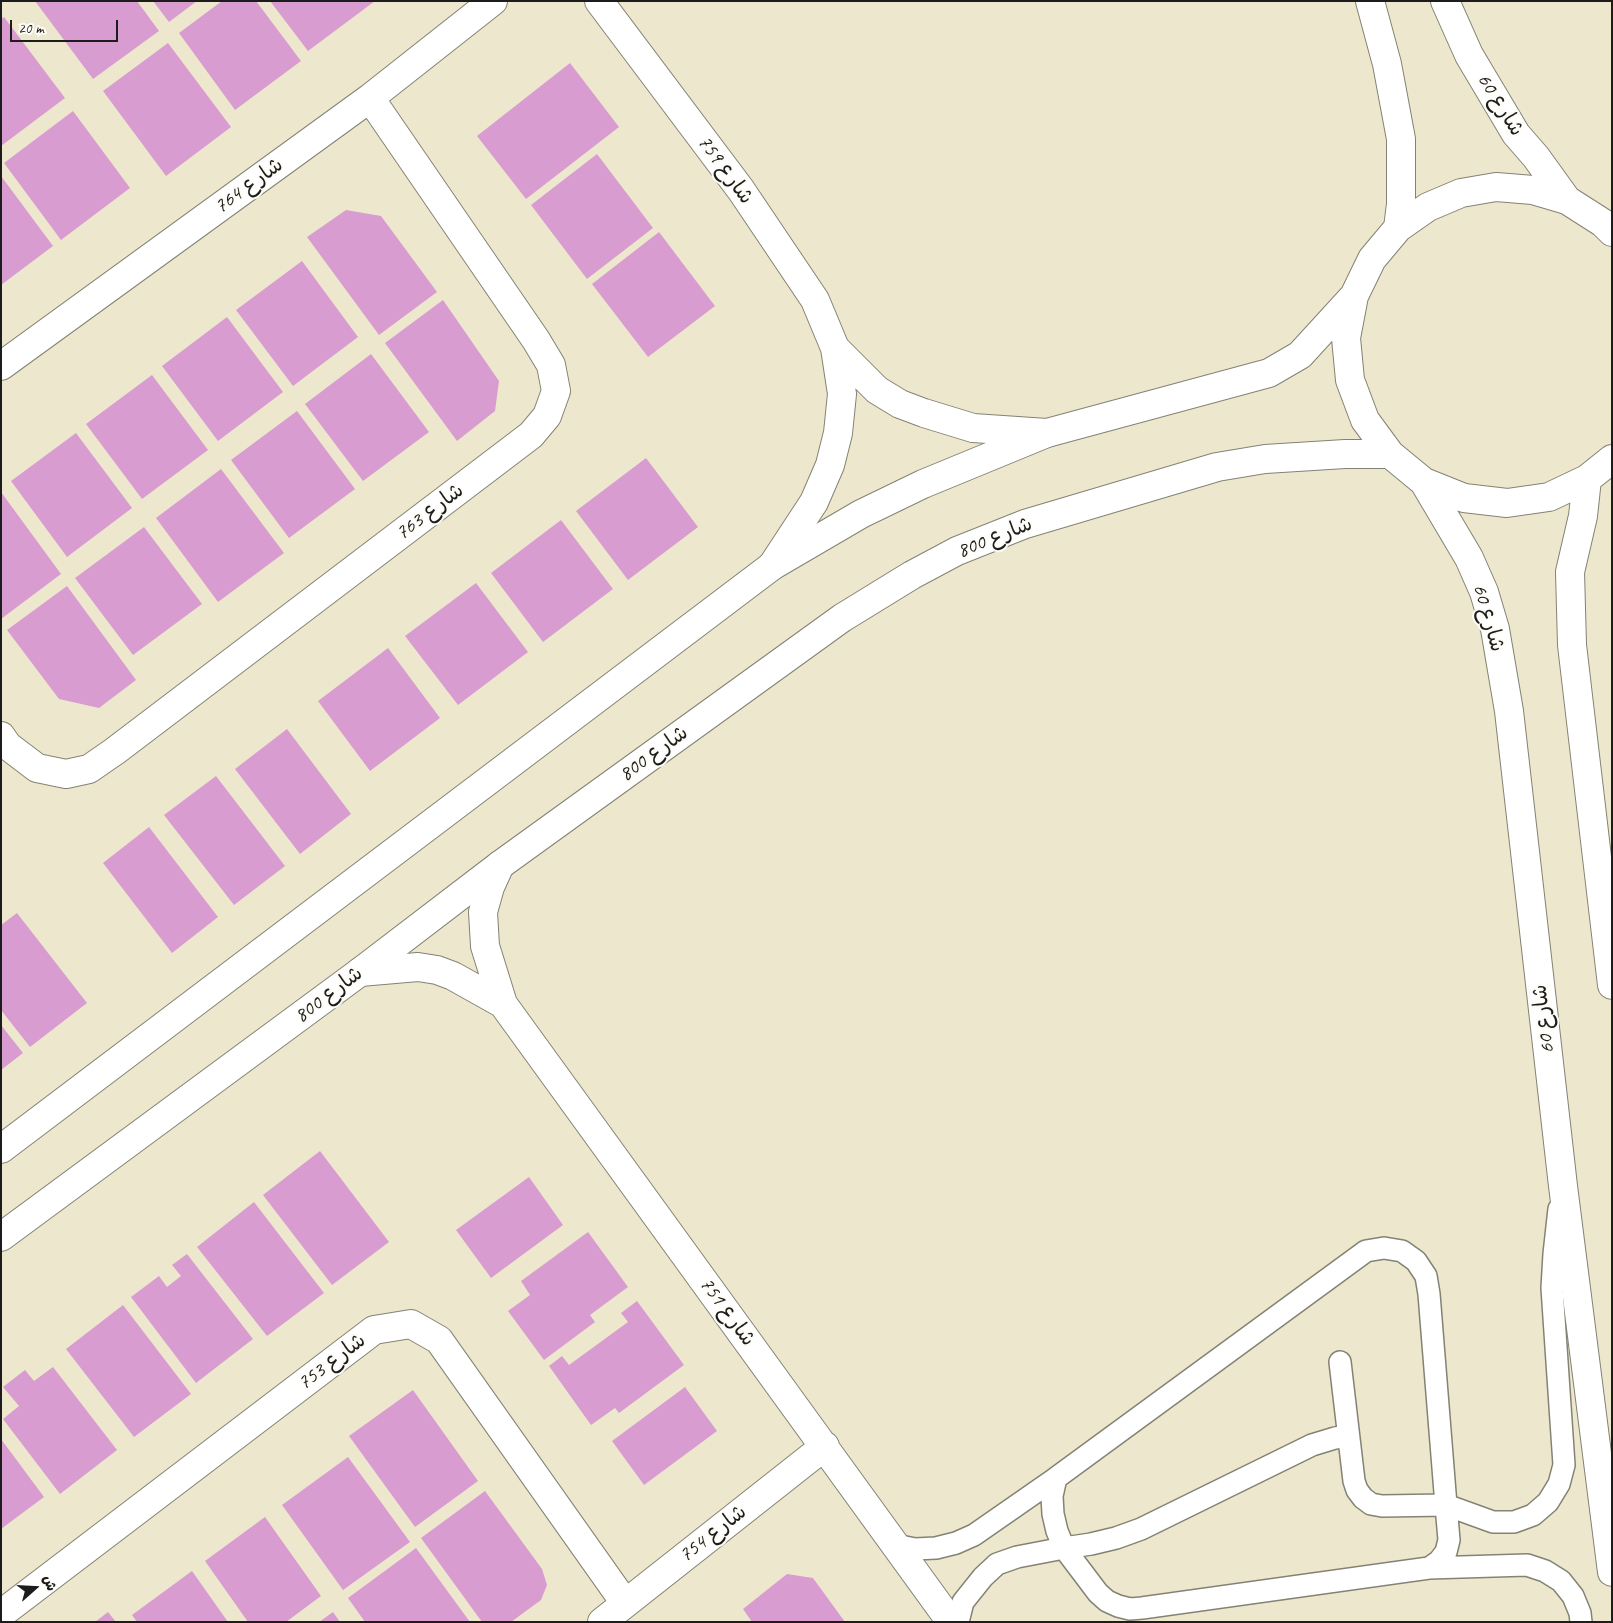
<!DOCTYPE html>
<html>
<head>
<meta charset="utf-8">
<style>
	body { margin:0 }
	#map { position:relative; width:1613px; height:1623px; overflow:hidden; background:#ede8cd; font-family:Caveat,"Playpen Sans Arabic",sans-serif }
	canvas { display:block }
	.frame { position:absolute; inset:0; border:2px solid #1c1c1c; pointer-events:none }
	.north { position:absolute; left:10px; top:1563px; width:50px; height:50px; -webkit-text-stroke:4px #fdfcf7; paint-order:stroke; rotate:71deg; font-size:14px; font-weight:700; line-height:20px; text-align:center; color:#1c1c1c }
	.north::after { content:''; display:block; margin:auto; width:18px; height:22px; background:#1c1c1c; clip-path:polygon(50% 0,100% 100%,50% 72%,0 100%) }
	.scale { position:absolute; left:10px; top:20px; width:108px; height:22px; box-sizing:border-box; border:2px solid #1c1c1c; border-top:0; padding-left:6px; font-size:15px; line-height:18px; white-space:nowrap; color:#1c1c1c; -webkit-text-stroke:4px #fdfcf7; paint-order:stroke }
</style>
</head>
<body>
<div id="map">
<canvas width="1613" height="1623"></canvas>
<div class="frame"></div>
<div class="north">ش</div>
<div class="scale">20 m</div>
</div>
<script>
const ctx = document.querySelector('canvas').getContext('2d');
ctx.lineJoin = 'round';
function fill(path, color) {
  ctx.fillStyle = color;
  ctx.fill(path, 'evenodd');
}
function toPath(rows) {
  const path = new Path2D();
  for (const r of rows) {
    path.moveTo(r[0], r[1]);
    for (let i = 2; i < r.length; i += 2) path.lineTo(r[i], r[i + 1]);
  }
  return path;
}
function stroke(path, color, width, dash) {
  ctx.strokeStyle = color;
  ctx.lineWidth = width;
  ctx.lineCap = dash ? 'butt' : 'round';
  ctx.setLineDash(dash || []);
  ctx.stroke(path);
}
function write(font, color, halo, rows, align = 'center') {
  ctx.font = font + ' Caveat,"Playpen Sans Arabic",sans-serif';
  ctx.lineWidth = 4;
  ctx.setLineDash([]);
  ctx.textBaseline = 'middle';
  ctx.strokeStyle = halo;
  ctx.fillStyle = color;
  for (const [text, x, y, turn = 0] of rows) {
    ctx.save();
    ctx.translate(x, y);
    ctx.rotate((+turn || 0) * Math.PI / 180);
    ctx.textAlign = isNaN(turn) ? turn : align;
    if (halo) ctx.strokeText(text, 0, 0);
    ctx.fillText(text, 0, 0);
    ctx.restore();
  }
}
fill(toPath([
	[35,1,137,1,159,31,93,79],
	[153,1,197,1,169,22],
	[222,1,256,1,301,61,235,110,179,33],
	[270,1,375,1,308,51],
	[4,17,65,98,1,146,1,19],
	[168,43,231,127,166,176,103,91],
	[570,63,619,127,526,199,477,136],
	[73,111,130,188,61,240,4,163],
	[597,154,653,228,587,279,531,205],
	[1,176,53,246,1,285],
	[346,210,381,216,437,292,379,335,307,237],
	[659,232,715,306,648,357,592,284],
	[302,261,358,337,293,386,236,310],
	[443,300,499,381,495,411,457,441,385,343],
	[227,317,283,392,218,441,162,366],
	[371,354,429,432,363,481,305,404],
	[152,375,208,450,142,499,86,424],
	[297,411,355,489,289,538,231,460],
	[76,433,132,508,67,557,11,481],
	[646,458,698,527,628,580,576,511],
	[221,469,284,553,218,602,156,518],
	[1,492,61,574,1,619],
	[561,520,613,589,543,642,491,573],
	[144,527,202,604,133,655,75,578],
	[476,583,528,652,458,705,405,636],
	[67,586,136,680,99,708,59,699,7,630],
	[388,648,440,718,370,771,318,701],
	[287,729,351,814,300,854,235,769],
	[216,776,285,866,234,905,164,815],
	[149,827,218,917,172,953,103,863],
	[17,913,87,1003,30,1047,1,1010,1,925],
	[1,1025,23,1053,1,1070],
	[320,1151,389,1242,332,1285,263,1195],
	[529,1177,563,1225,491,1278,456,1230],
	[254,1202,324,1293,267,1336,197,1247],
	[588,1232,628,1287,590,1315,595,1322,544,1360,508,1311,530,1295,521,1281],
	[187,1254,253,1339,196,1383,131,1297,159,1276,167,1287,181,1276,172,1265],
	[637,1301,684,1365,619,1413,615,1408,591,1425,549,1366,562,1356,569,1365,628,1322,621,1313],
	[123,1305,191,1394,134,1437,66,1349],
	[53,1367,117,1450,60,1494,3,1419,19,1406,3,1387,25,1370,34,1381],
	[685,1387,717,1431,644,1485,612,1441],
	[413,1390,478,1481,415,1527,349,1436],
	[1,1439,44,1497,1,1529],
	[348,1457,410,1542,343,1590,282,1505],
	[485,1491,542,1569,547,1585,541,1600,511,1622,482,1622,421,1538],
	[265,1517,321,1596,286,1622,248,1622,205,1561],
	[416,1548,470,1622,365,1622,348,1598],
	[192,1571,228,1622,137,1622,132,1615],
	[787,1574,813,1578,845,1622,752,1622,743,1609],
	[108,1612,116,1622,95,1622],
	[333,1612,340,1622,319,1622]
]), '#d89cd1');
const lane = toPath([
	[1340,1362,1354,1481,1357,1490,1363,1498,1371,1504,1382,1506,1446,1505,1493,1522,1514,1522,1533,1515,1548,1502,1559,1484,1564,1465,1552,1288,1554,1254,1559,1209],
	[1056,1478,1052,1496,1053,1514,1057,1531,1064,1548,1091,1544,1116,1538,1141,1529,1312,1445,1335,1438,1348,1436],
	[895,1545,915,1549,936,1548,956,1543,974,1535,1056,1478,1366,1251,1384,1248,1402,1251,1416,1261,1426,1276,1429,1294,1446,1505,1449,1540,1446,1552,1439,1561,1429,1568,1142,1608,1130,1609,1118,1606,1107,1601,1098,1593,1064,1548,1017,1557,997,1564,983,1577,963,1602,958,1622],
	[1429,1568,1527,1565,1545,1571,1561,1581,1573,1596,1580,1613,1581,1622]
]);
const street = toPath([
	[599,1,741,190,815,300,835,348,842,394,838,433,830,465,814,502,772,566],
	[835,348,877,390,900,404,924,413,973,428,1047,433],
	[1,366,370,98,493,1],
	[1,736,8,746,37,768,66,774,89,769,115,751,531,435,547,416,556,391,551,365,536,340,370,98],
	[500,865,490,887,483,912,485,946,503,1004,951,1622],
	[360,972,418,967,437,970,453,976,503,1004],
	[1,1614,374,1330,411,1324,439,1340,625,1603],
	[602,1622,825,1446]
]);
const secondary = toPath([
	[1370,1,1387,64,1401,139,1401,204,1398,228],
	[1445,1,1469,55,1516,134,1536,157,1567,200],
	[1612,232,1603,223,1567,200,1533,190,1496,187,1461,193,1428,207,1398,228,1372,259,1354,296,1346,338,1350,380,1365,420,1390,454,1424,482,1464,498,1507,503,1549,497,1587,479,1612,459],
	[1587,479,1583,516,1570,572,1572,645,1612,985],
	[1424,482,1469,558,1484,592,1495,629,1509,711,1563,1186,1612,1572],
	[1,1149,772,566,861,514,923,484,1047,433,1269,373,1300,355,1354,296],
	[1,1237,360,972,500,865,842,618,912,575,957,551,1025,524,1217,467,1265,459,1345,454,1390,454]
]);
stroke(lane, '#848274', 24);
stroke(street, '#848274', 30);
stroke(secondary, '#848274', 30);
stroke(lane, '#fff', 21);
stroke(street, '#fff', 28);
stroke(secondary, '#fff', 28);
write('21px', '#1c1c1c', '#fdfcf7', [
	["شارع 60",1500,105,58],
	["شارع 759",725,170,54],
	["شارع 764",249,186,-36],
	["شارع 763",430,512,-37],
	["شارع 800",995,538,-22],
	["شارع 60",1488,618,74],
	["شارع 800",654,754,-36],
	["شارع 800",329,995,-37],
	["شارع 60",1544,1019,-97],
	["شارع 751",727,1312,54],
	["شارع 753",332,1362,-37],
	["شارع 754",713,1534,-38]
]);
</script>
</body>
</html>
